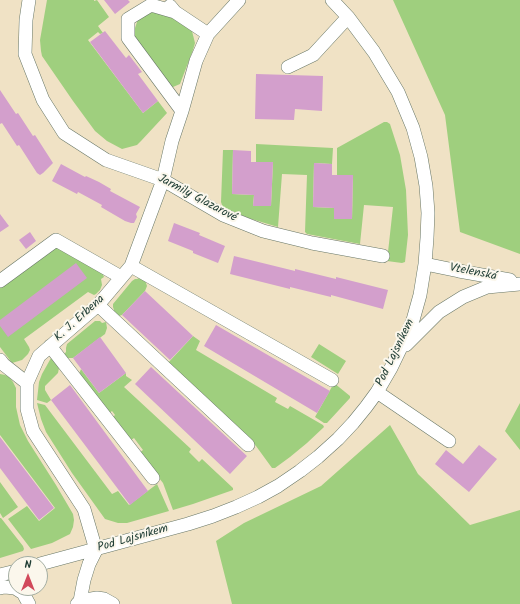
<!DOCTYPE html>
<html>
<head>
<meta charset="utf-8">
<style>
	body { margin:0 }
	#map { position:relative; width:520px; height:604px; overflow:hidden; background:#f0e2c5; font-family:Kalam,sans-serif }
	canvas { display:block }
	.north { position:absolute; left:8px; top:556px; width:40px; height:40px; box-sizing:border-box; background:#fbf7ec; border:1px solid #a3ada2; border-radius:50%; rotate:0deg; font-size:11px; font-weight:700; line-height:16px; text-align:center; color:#1f3d34 }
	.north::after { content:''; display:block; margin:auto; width:14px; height:18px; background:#d1495b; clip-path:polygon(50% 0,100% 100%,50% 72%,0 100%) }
</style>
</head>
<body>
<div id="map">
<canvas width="520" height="604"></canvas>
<div class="north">N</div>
</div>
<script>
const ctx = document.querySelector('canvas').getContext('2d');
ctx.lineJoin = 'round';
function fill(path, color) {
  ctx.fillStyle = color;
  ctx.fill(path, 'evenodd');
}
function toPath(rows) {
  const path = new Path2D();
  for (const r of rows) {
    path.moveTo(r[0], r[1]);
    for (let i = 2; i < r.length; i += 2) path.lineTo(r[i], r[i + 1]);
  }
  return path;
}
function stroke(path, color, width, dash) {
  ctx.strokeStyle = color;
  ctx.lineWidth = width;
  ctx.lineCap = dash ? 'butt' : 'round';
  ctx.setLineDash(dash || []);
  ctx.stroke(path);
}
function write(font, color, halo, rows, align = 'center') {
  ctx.font = font + ' Kalam,sans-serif';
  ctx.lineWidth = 4;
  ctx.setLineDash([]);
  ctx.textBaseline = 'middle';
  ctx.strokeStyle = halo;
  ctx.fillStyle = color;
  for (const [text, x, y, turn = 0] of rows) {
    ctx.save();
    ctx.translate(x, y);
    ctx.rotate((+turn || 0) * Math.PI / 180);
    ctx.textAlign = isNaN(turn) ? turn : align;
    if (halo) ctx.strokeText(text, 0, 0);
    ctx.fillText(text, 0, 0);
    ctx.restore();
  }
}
fill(toPath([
	[47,0,94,0,94,1,97,0,109,17,98,26,103,33,100,34,98,32,88,40,143,113,158,101,167,113,141,141,137,145,122,149,107,141,95,131,73,101,42,56,41,51,40,40],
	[393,0,520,0,520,254,460,232,445,115],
	[151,11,159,11,182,23,192,31,195,43,193,50,180,84,173,87,166,84,134,40,134,31,138,19],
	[384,122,387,122,390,124,400,155,406,190,408,235,405,262,402,263,387,261,393,207,364,205,360,244,307,234,305,232,307,175,282,174,278,227,248,218,224,208,222,205,221,202,223,150,233,150,232,194,254,195,253,206,271,206,273,162,256,162,256,144,333,148,332,164,314,163,313,207,334,208,334,219,352,219,353,176,337,175,337,148],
	[54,245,102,272,104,277,101,279,102,285,100,290,96,294,94,295,88,292,24,339,29,347,30,350,28,354,22,360,12,363,0,347,0,285],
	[141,277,145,280,147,286,145,291,122,315,119,316,113,314,114,310,113,307,113,304,132,281,135,279,137,279],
	[95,321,100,321,102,323,106,322,107,328,105,334,73,358,68,358,64,357,63,355,66,352,66,348,67,344],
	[193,336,200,341,196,350,277,398,275,402,288,409,290,406,323,425,324,427,307,443,290,457,275,468,272,468,256,446,167,364],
	[319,344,346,361,338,374,311,357],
	[51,358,55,359,59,368,58,373,45,386,45,390,51,400,47,403,37,400,39,382,42,374],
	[81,369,99,393,126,373,126,376,132,380,124,387,191,449,189,452,199,462,202,459,233,488,233,490,193,504,173,510,163,483,139,453,143,450,134,438,130,441,112,418,115,415,112,411,108,414,79,374],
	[0,374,5,375,9,377,13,382,16,388,16,407,20,425,28,441,56,485,73,514,74,520,73,527,70,534,52,543,31,549,8,519,27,506,39,521,55,508,0,435],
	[334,383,350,396,350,398,327,423,324,423,315,417],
	[37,403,45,405,112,494,118,491,129,505,157,484,169,511,127,523,118,523,105,519,72,473,46,432,41,419],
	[520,403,520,450,505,431],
	[390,425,418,474,470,525,520,510,520,604,232,604,216,541,244,523,321,486],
	[0,482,18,507,3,518,0,513],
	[0,518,1,518,23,546,24,549,23,551,0,558]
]), '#9fcf7e');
fill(toPath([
	[104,0,128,0,130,2,115,14],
	[105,31,126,58,129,55,142,72,138,74,158,101,143,113,90,42],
	[256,74,323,76,322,111,295,109,294,120,255,119],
	[0,90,16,114,18,113,33,136,35,135,53,163,43,173,40,175,37,173,19,145,17,146,2,123,0,124],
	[233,150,251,151,251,162,273,162,271,206,253,206,254,195,232,194],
	[314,163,332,164,332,175,353,175,352,219,334,219,334,208,313,207],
	[61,164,85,177,86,176,99,182,111,189,110,191,140,207,136,214,137,217,134,223,131,223,125,221,101,207,102,205,78,192,77,194,52,181],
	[0,214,9,226,0,232],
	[174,223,200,233,199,235,225,246,218,263,193,253,193,251,168,241],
	[30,232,36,241,26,249,19,240],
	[234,256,295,271,295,269,336,279,336,277,388,290,383,309,331,295,331,297,290,287,290,289,230,274],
	[76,263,87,278,8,337,0,326,0,320],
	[145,291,193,336,170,360,122,315],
	[216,325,330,391,317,413,204,346],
	[100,337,126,373,99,393,73,358],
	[151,367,247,456,230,474,135,384],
	[70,385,148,491,130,505,51,400],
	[0,437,54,508,39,520,0,468],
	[479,445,497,459,469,492,435,464,446,450,463,464]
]), '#d39fcc');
const minor = toPath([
	[29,0,26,20,25,54,43,100,64,133,106,160,163,180,223,215,263,231,312,243,383,256],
	[170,6,175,12,208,34],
	[175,12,151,5,128,19,128,38,182,111],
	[288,67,313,55,348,17],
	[425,264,459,271,510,280],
	[131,266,332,380],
	[0,281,56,240,121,277],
	[98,305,248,445],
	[406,345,439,312,463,297,487,287,520,284],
	[50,346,153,478],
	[0,360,3,364,27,383],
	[377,392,449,441],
	[96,550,84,509,33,431,27,409,27,383,39,356,98,305,131,266,163,180,172,141,182,111,196,61,208,34,239,0],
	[40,564,188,524,213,516,236,507,258,497,278,486,300,471,318,457,338,439,353,423,366,407,377,392,391,368,405,339,413,320,420,295,425,264,427,238,428,213,426,186,421,157,413,128,398,92,374,52,348,17,332,0],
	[0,575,16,571],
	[0,588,5,587,15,588,23,593,29,604],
	[80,601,97,598,104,599,113,604],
	[77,604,80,601,84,580,89,564,96,550]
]);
stroke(minor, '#687767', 14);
stroke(minor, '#fff', 13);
write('12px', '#1f3d34', '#fbf7ec', [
	["Jarmily Glazarové",197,199,28],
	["Vtelenská",473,273,11],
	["K. J. Erbena",80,319,-42],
	["Pod Lajsníkem",396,353,-64],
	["Pod Lajsníkem",133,539,-16]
]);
</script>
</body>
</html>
